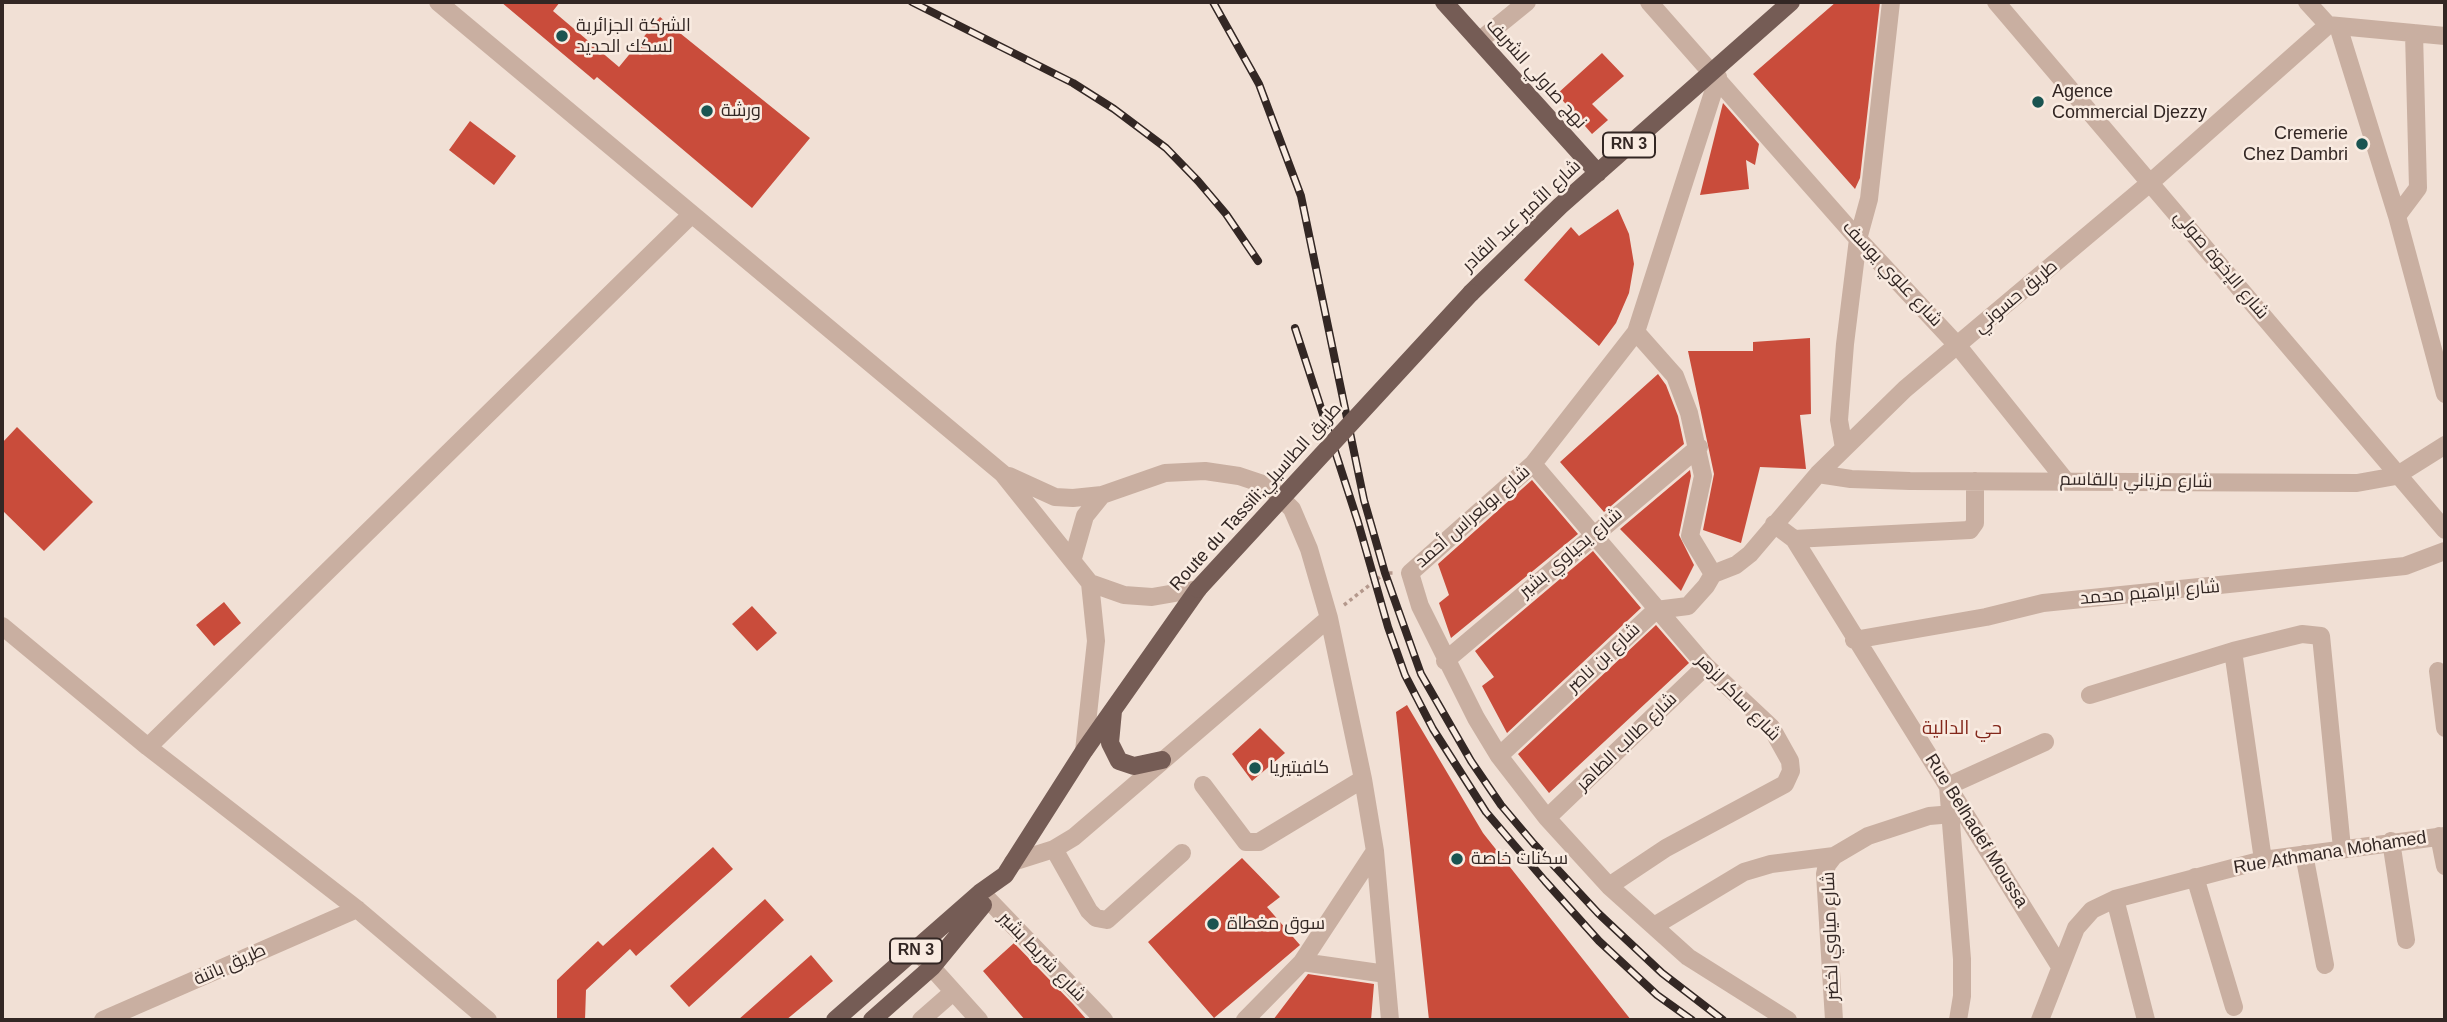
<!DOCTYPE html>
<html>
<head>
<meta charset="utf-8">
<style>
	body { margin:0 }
	#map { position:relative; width:2447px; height:1022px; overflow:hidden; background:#f1e0d5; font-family:Helvetica,sans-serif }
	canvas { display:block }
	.frame { position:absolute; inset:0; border:4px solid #332724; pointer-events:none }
</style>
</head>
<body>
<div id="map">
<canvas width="2447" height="1022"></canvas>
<div class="frame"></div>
</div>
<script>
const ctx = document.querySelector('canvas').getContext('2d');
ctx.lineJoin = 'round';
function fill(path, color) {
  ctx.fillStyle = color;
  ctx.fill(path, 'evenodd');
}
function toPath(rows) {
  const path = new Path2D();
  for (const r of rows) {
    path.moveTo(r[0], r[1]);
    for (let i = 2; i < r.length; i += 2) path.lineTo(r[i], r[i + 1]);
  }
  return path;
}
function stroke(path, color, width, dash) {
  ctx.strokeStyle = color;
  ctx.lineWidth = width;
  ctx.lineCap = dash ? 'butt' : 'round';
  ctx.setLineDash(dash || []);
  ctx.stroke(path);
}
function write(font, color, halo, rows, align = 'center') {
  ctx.font = font + ' Helvetica,Cairo,sans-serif';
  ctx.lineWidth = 5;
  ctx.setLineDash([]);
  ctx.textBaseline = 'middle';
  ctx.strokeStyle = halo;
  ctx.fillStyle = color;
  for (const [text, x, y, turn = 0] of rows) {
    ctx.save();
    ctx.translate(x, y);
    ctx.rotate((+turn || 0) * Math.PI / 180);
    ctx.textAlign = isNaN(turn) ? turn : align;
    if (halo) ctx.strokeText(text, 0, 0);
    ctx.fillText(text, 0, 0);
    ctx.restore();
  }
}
fill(toPath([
	[501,2,560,2,553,11,619,67,660,17,810,138,752,208,597,77,594,80],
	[1836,2,1880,2,1860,178,1855,189,1753,74],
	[1602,53,1624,76,1592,104,1608,120,1592,134,1557,94],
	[1723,103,1759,144,1755,165,1746,160,1749,189,1700,195],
	[470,121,516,156,494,185,449,150],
	[1618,209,1629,234,1634,264,1629,293,1616,323,1599,346,1524,280,1571,227,1579,236],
	[1810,338,1811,414,1800,415,1806,469,1760,467,1741,543,1703,530,1714,474,1688,351,1753,351,1753,342],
	[1658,374,1666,385,1678,416,1684,444,1604,512,1560,462],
	[17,427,93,502,44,551,2,510,2,443],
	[1690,470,1691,476,1679,535,1694,565,1681,591,1620,529],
	[1532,480,1578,534,1451,638,1439,603,1449,595,1438,564],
	[1593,551,1641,608,1507,733,1482,686,1494,677,1475,651],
	[224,602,241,623,214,646,196,625],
	[752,606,777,633,757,651,732,624],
	[1656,625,1689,663,1549,793,1518,754],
	[1407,705,1483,833,1631,1020,1429,1020,1396,712],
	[1260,728,1285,753,1252,781,1232,754],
	[713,847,733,869,636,956,630,949,586,990,585,1020,557,1020,557,980,598,941,603,946],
	[1242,858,1280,897,1267,907,1300,945,1214,1018,1148,942],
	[765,899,784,920,689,1007,670,986],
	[1014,943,1073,1004,1087,1020,1025,1020,983,971],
	[811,955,833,981,786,1020,738,1020],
	[1308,974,1374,984,1371,1020,1273,1020]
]), '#c94c3b');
stroke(toPath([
	[1344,605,1385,573,1395,573]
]), '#b4988c', 3.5, [3.5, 3.5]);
stroke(toPath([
	[438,2,1002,473,1090,583,1096,641,1084,751],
	[1649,2,1858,239,1958,346,2066,481],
	[1996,2,2445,530],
	[2307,2,2328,25],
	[2328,25,2445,36],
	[2338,26,2397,216,2445,394],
	[1479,41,1527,2],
	[1718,77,1636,332,1533,464,1410,573,1420,606,1476,718,1499,756,1547,818,1609,886,1688,957,1788,1020],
	[2397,216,2418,188,2414,33],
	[1636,332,1675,376,1689,413,1703,476,1690,536,1713,574],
	[1844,448,1839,420,1845,344,1858,239,1869,199,1891,2],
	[1533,464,1706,666,1771,727,1790,761,1791,771,1785,784,1666,848,1609,886],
	[1818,474,1851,479,1910,481,2357,483,2396,476,2445,445],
	[1009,476,1055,497,1073,498,1102,495,1165,473,1205,471,1239,476,1269,486,1292,509,1309,549,1329,618,1363,779,1375,851,1390,1020],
	[1774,524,1794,539,2059,965],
	[1794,539,1970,530,1975,523,1975,481],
	[1073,558,1085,516,1102,495],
	[1713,574,1736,565,1750,554,1818,474,1905,389,2151,182,2328,25],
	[1090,583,1124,595,1152,597,1198,589],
	[2,626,148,747,357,909,488,1020],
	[1854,640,1986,617,2043,603,2405,566,2445,551],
	[2233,651,2263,860],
	[1445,661,1699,447],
	[2438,671,2445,728],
	[2090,695,2233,651,2302,634,2321,636,2342,848],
	[148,747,692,214],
	[1499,756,1656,610,1688,606,1706,586,1713,574],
	[1203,785,1246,842,1259,842,1363,779],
	[1547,818,1706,666],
	[2439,836,2445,866],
	[2391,841,2406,940],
	[1054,849,1089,911,1096,918,1107,920,1182,853],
	[2304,854,2325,965],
	[1013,862,1054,849,1074,837,1329,618],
	[2195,877,2234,1007],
	[981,892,1104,1020],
	[2115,899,2146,1020],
	[1654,926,1744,872,1771,864,1834,856],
	[916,950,979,1020],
	[1302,962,1386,974],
	[103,1020,357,909],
	[921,1020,953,992],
	[1245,1020,1302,962,1375,851],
	[1834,1020,1825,874,1827,865,1834,856,1868,836,1929,816,1953,814],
	[1958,1020,1962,996,1962,959,1948,786,2045,742],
	[2040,1020,2076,928,2092,910,2115,899,2263,860,2445,836]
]), '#c9afa1', 18);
stroke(toPath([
	[1444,2,1598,173],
	[1471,293,1560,206,1791,2],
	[1113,711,1110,743,1119,761,1134,766,1162,760],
	[835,1020,981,892,1005,875,1084,751,1198,589],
	[872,1020,932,967,983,905]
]), '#755c55', 18);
const rail = toPath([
	[912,2,1073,83,1114,109,1166,148,1198,181,1226,214,1258,261],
	[1213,2,1259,84,1301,196,1364,500,1385,573,1421,674,1471,761,1501,805,1534,844,1598,913,1662,973,1723,1020],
	[1295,328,1358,522,1388,627,1405,675,1433,729,1486,812,1545,881,1599,941,1657,995,1692,1020]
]);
stroke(rail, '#332724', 8);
stroke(rail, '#f9ebe1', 5, [16]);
stroke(toPath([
	[1198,589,1471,293]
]), '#755c55', 18);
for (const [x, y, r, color] of [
	[562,36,7,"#1a5451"],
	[2038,102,7,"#1a5451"],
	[707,111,7,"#1a5451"],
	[2362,144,7,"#1a5451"],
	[1255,768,7,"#1a5451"],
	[1457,859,7,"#1a5451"],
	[1213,924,7,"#1a5451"]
]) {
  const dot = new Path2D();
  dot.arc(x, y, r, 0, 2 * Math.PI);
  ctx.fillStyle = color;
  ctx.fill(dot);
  stroke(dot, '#f9ebe1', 2.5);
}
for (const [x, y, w] of [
	[1629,145,52],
	[916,951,52]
]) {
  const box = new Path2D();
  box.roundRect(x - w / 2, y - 12.5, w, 25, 5);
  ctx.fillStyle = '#f9ebe1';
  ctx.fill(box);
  stroke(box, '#332724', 2);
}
write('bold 16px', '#332724', null, [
	["RN 3",1629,145],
	["RN 3",916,951]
]);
write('18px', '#332724', '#f9ebe1', [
	["الشركة الجزائرية",576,26],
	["لسكك الحديد",576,47],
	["Agence",2052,92],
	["Commercial Djezzy",2052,113],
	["ورشة",721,111],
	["Cremerie",2348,134,"right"],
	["Chez Dambri",2348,155,"right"],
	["كافيتيريا",1269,768],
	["سكنات خاصة",1471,859],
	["سوق مغطاة",1227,924]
], 'left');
write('18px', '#332724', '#f9ebe1', [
	["نهج صاولي الشربف",1536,74,48],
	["شارع الأمير عبد القادر",1522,216,-43],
	["شارع الإخوة صولي",2221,265,50],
	["شارع علوي يوسف",1892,274,47],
	["طريق حسوني",2016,297,-40],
	["شارع مزياني بالقاسم",2136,481,1],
	["Route du Tassili;طريق الطاسيلي",1256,497,-48],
	["شارع بولعراس أحمد",1473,517,-41],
	["شارع يحياوي بشير",1571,553,-40],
	["شارع ابراهيم محمد",2150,593,-5],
	["شارع بن ناصر",1604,658,-43],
	["شارع ساكر لزهر",1738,698,46],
	["شارع طالب الطاهر",1627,742,-44],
	["Rue Belhadef Moussa",1976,831,58],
	["Rue Athmana Mohamed",2330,853,-9],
	["شارع مياوي لخضر",1831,936,-92],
	["شارع شريط بشير",1042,957,46],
	["طريق باتنة",230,965,-24]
]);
write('19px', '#83281c', '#f9ebe1', [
	["حي الدالية",1962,729]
]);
</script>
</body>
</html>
